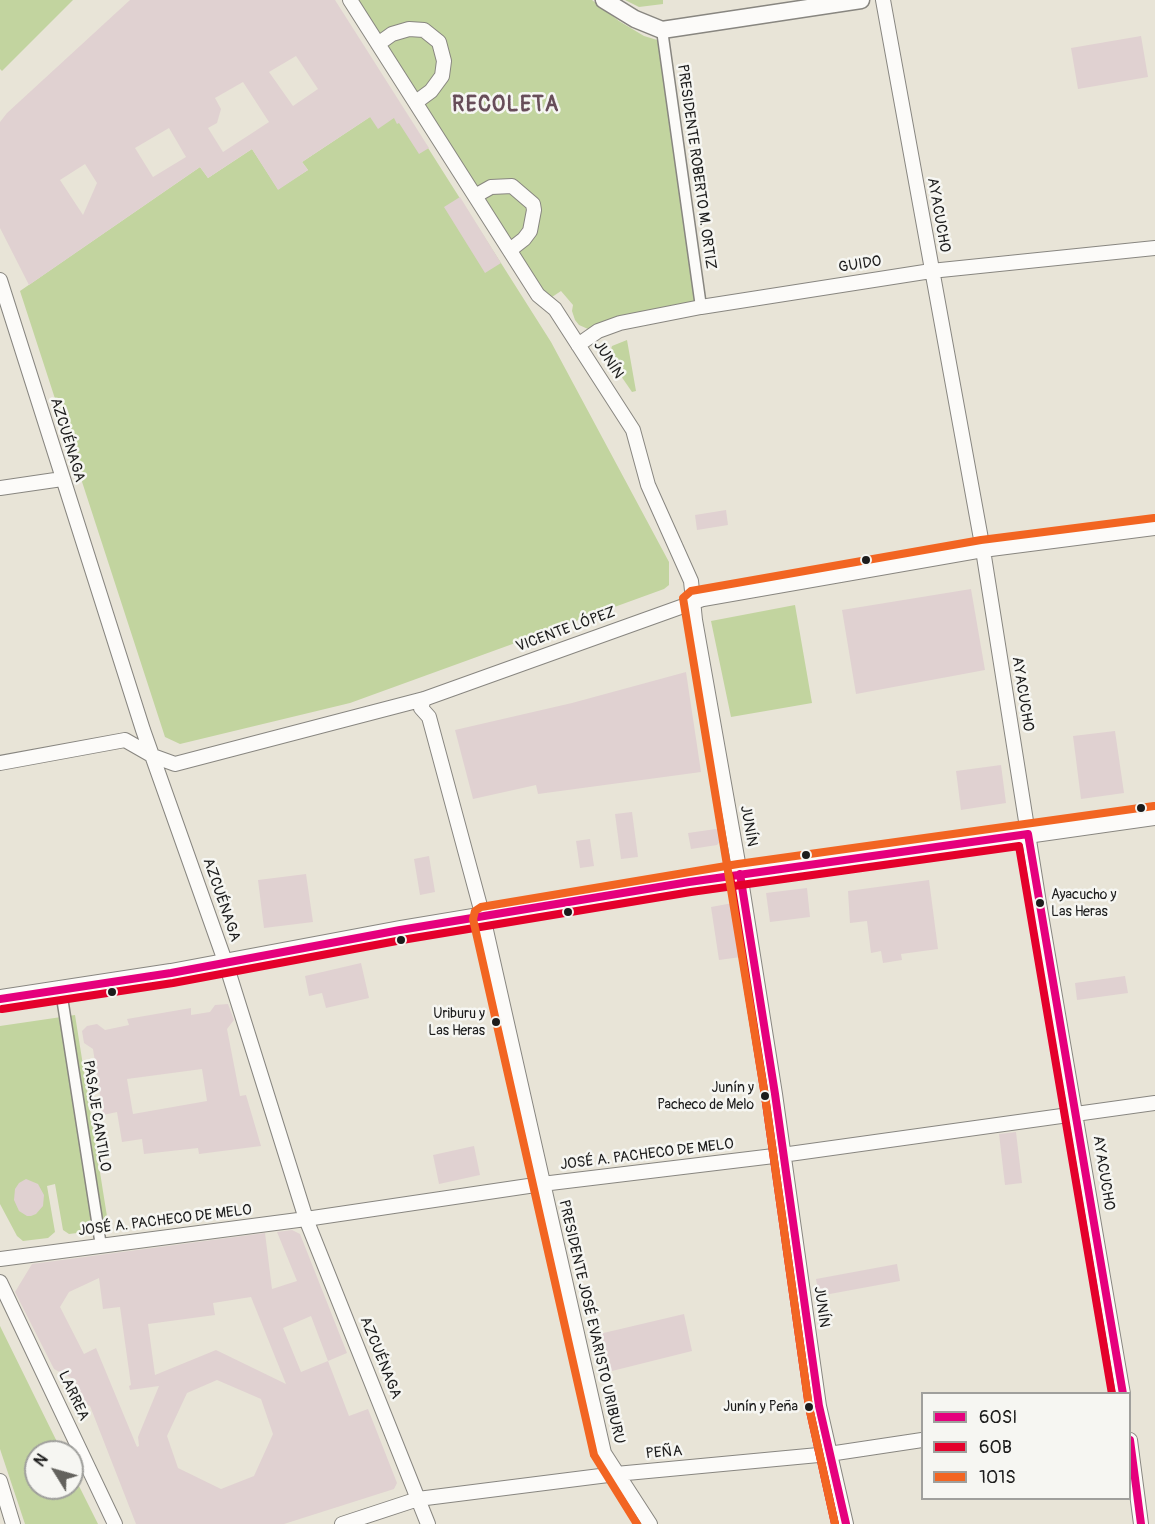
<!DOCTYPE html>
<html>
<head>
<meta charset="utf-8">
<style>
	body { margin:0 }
	#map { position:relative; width:1155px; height:1524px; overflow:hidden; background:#e8e4d7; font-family:Pangolin,sans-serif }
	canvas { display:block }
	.legend { position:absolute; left:921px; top:1392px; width:210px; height:108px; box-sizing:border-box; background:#f6f6f2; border:2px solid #9f9f9c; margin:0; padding:8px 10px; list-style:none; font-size:18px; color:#1c1c1c }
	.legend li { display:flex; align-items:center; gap:12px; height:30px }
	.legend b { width:30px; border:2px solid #9f9f9c }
	.north { position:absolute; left:24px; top:1440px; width:60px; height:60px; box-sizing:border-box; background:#f6f6f2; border:2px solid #9f9f9c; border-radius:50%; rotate:307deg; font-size:16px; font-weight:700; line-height:24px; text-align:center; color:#1c1c1c }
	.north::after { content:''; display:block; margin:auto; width:21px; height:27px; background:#63625d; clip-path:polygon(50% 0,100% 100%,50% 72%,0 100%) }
</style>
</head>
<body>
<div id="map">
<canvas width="1155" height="1524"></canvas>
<ul class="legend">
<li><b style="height:8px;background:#e5007d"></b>60SI</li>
<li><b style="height:8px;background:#e4002b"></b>60B</li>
<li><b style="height:8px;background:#f26522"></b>101S</li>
</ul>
<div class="north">N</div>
</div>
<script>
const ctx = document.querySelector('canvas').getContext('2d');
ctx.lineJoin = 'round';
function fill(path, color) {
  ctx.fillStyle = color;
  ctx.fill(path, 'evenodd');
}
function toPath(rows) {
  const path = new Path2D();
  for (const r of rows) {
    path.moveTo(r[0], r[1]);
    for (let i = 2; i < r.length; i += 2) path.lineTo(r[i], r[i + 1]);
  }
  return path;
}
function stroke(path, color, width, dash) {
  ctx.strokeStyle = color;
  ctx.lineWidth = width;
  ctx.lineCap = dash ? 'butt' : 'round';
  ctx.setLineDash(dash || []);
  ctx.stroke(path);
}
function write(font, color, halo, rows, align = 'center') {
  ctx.font = font + ' Pangolin,sans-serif';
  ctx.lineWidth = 5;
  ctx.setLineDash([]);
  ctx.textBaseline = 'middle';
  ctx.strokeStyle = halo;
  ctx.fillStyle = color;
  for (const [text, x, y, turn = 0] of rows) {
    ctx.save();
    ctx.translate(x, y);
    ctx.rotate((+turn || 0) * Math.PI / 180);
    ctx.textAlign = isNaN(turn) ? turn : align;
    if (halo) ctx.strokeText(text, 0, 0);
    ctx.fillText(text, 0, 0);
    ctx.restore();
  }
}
fill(toPath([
	[0,0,73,0,2,71,0,69],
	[350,0,592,0,619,21,644,36,664,42,701,303,588,329,579,325,575,320,572,311,573,305,561,291,546,301],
	[625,0,663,0,663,4,639,7],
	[397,99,551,342,669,562,669,585,664,589,350,703,180,744,165,737,20,291,200,167,208,178,252,149,278,189,308,170,302,162],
	[627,340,636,391,632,392,610,360,609,355,612,346],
	[795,605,812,703,731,717,711,621],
	[75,1015,109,1229,69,1234,63,1230,55,1184,47,1186,55,1232,48,1238,23,1241,17,1236,0,1204,0,1026],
	[0,1326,62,1452,36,1452,36,1488,72,1488,72,1472,98,1524,25,1524,0,1449]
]), '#c2d49f');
fill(toPath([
	[130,0,335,0,429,148,419,154,399,123,397,124,394,118,378,129,370,117,302,162,308,170,278,190,252,149,208,178,200,167,29,285,0,228,0,122,7,113],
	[296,56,318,89,293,106,269,72],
	[243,82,269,122,223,152,208,128,217,123,221,109,215,98],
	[169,128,186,157,153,177,135,148],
	[85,164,97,183,83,215,60,180],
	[1141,36,1148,77,1078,89,1071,48],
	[460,197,501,263,485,273,444,207],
	[726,510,728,525,697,530,695,515],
	[971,589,985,670,856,694,842,610],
	[686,672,701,772,538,794,536,785,473,799,455,730,572,703],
	[1115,731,1124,793,1081,799,1073,736],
	[1001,765,1006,803,961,810,956,771],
	[632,812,638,857,621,859,615,814],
	[723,828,724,837,717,845,691,849,688,833],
	[590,839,594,866,580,868,576,841],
	[429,856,435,892,420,895,414,859],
	[306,874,313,922,264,928,258,880],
	[929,880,938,949,901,954,902,960,883,963,881,951,871,953,867,921,850,923,848,891],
	[807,888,810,917,770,922,766,893],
	[733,903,741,957,719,960,711,907],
	[361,963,369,998,326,1008,322,993,309,996,305,976],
	[1125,976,1128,993,1077,1000,1075,983],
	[228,1004,234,1020,227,1029,240,1096,246,1095,261,1146,199,1154,198,1148,144,1154,142,1139,122,1142,117,1112,103,1115,93,1049,84,1043,82,1031,87,1026,97,1024,105,1030,129,1025,127,1019,191,1008,191,1015,210,1012,215,1005],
	[202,1069,207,1101,133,1114,127,1079],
	[1016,1132,1022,1183,1005,1185,999,1134],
	[474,1146,480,1175,439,1184,433,1155],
	[26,1179,38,1184,44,1195,43,1206,36,1214,31,1216,27,1216,19,1211,14,1200,15,1189,19,1183],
	[292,1230,300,1234,347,1353,328,1361,349,1416,368,1409,397,1483,394,1489,284,1524,136,1524,90,1406,73,1400,71,1390,77,1381,54,1369,15,1292,32,1264,265,1233,272,1289,297,1281,277,1232],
	[99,1278,103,1309,120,1307,131,1385,129,1386,130,1390,159,1386,138,1437,139,1446,137,1447,96,1348,84,1354,60,1307,69,1292],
	[251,1297,286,1384,216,1350,155,1375,148,1324,215,1315,213,1303],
	[311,1316,328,1361,301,1372,283,1328],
	[217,1380,261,1399,273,1434,254,1476,221,1489,178,1468,167,1436,187,1393],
	[897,1264,900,1281,819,1296,816,1279],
	[684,1314,692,1351,604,1373,595,1335]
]), '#e0d1d1');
const pedestrian = toPath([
	[662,30,701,307],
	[61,991,101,1246]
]);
const minor = toPath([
	[350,0,538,295,555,309,633,430,648,485,691,581,695,620,740,874,775,1094,819,1406,846,1524],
	[883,0,983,550,1039,903,1123,1394],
	[378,44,392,34,409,29,424,30,439,42,444,61,442,76,431,91,416,102],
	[475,196,491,187,512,186,533,204,534,210,530,231,524,239,510,250],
	[0,280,143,730,226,964,306,1219,428,1524],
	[578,345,598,331,620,323,701,307,931,271,1155,248],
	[0,488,62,479],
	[424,699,421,708,429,717,483,917,604,1453,650,1524],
	[0,763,125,740,153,756,175,764,424,699,703,599,983,550,1155,528],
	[0,1259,306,1219,542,1184,782,1155,1155,1103],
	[0,1282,115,1524],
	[1130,1440,1141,1524],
	[0,1481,13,1524],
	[342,1524,418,1499,616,1474,829,1454,922,1440]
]);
const tertiary = toPath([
	[604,0,635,19,662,30,861,0]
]);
const secondary = toPath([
	[0,999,171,973,400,930,689,882,1155,816]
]);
stroke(pedestrian, '#888680', 13);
stroke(minor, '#888680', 16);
stroke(tertiary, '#888680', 19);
stroke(secondary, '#888680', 20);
stroke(pedestrian, '#fcfbf9', 10);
stroke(minor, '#fcfbf9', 14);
stroke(tertiary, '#fcfbf9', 16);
stroke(secondary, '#fcfbf9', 18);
stroke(toPath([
	[740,874,775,1094,819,1406,846,1524],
	[0,999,171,973,400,930,689,882,1028,834,1123,1394],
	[1130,1440,1141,1524]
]), '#e5007d', 8);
stroke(toPath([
	[730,876,765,1096,809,1407,835,1524],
	[2,1009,173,983,402,940,691,892,1019,846,1112,1394]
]), '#e4002b', 8);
stroke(toPath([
	[637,1524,594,1455,473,919,475,911,481,907,738,864,1154,806],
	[835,1524,809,1407,765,1096,683,598,691,591,981,540,1154,518]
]), '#f26522', 8);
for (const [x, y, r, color] of [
	[866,560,5,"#1c1c1c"],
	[1141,808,5,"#1c1c1c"],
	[806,855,5,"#1c1c1c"],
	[1040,903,5,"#1c1c1c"],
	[568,912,5,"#1c1c1c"],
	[401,940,5,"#1c1c1c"],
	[112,992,5,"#1c1c1c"],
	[496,1022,5,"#1c1c1c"],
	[765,1096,5,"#1c1c1c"],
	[809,1407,5,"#1c1c1c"]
]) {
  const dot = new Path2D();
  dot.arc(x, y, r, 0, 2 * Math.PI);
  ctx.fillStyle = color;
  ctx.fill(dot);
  stroke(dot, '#f6f6f2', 2);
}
write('14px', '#1c1c1c', '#f6f6f2', [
	["Ayacucho y",1051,895,"left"],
	["Las Heras",1051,912,"left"],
	["Uriburu y",485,1014],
	["Las Heras",485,1031],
	["Junín y",754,1088],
	["Pacheco de Melo",754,1105],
	["Junín y Peña",798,1407]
], 'right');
write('15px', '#1c1c1c', '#f6f6f2', [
	["PRESIDENTE ROBERTO M. ORTIZ",696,167,82],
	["AYACUCHO",938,215,80],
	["GUIDO",860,265,-9],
	["JUNÍN",608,360,57],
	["AZCUÉNAGA",67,440,73],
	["VICENTE LÓPEZ",566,630,-20],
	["AYACUCHO",1022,694,81],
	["JUNÍN",748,826,80],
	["AZCUÉNAGA",221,900,71],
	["PASAJE CANTILO",96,1116,81],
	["JOSÉ A. PACHECO DE MELO",647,1155,-7],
	["AYACUCHO",1103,1173,81],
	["JOSÉ A. PACHECO DE MELO",165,1221,-7],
	["JUNÍN",821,1307,82],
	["PRESIDENTE JOSÉ EVARISTO URIBURU",591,1322,77],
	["AZCUÉNAGA",380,1358,68],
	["LARREA",73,1396,65],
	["PEÑA",664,1453,-5]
]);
ctx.letterSpacing = '1.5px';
write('bold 21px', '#674d59', '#f6f6f2', [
	["RECOLETA",506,106]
]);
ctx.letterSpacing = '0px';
</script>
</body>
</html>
